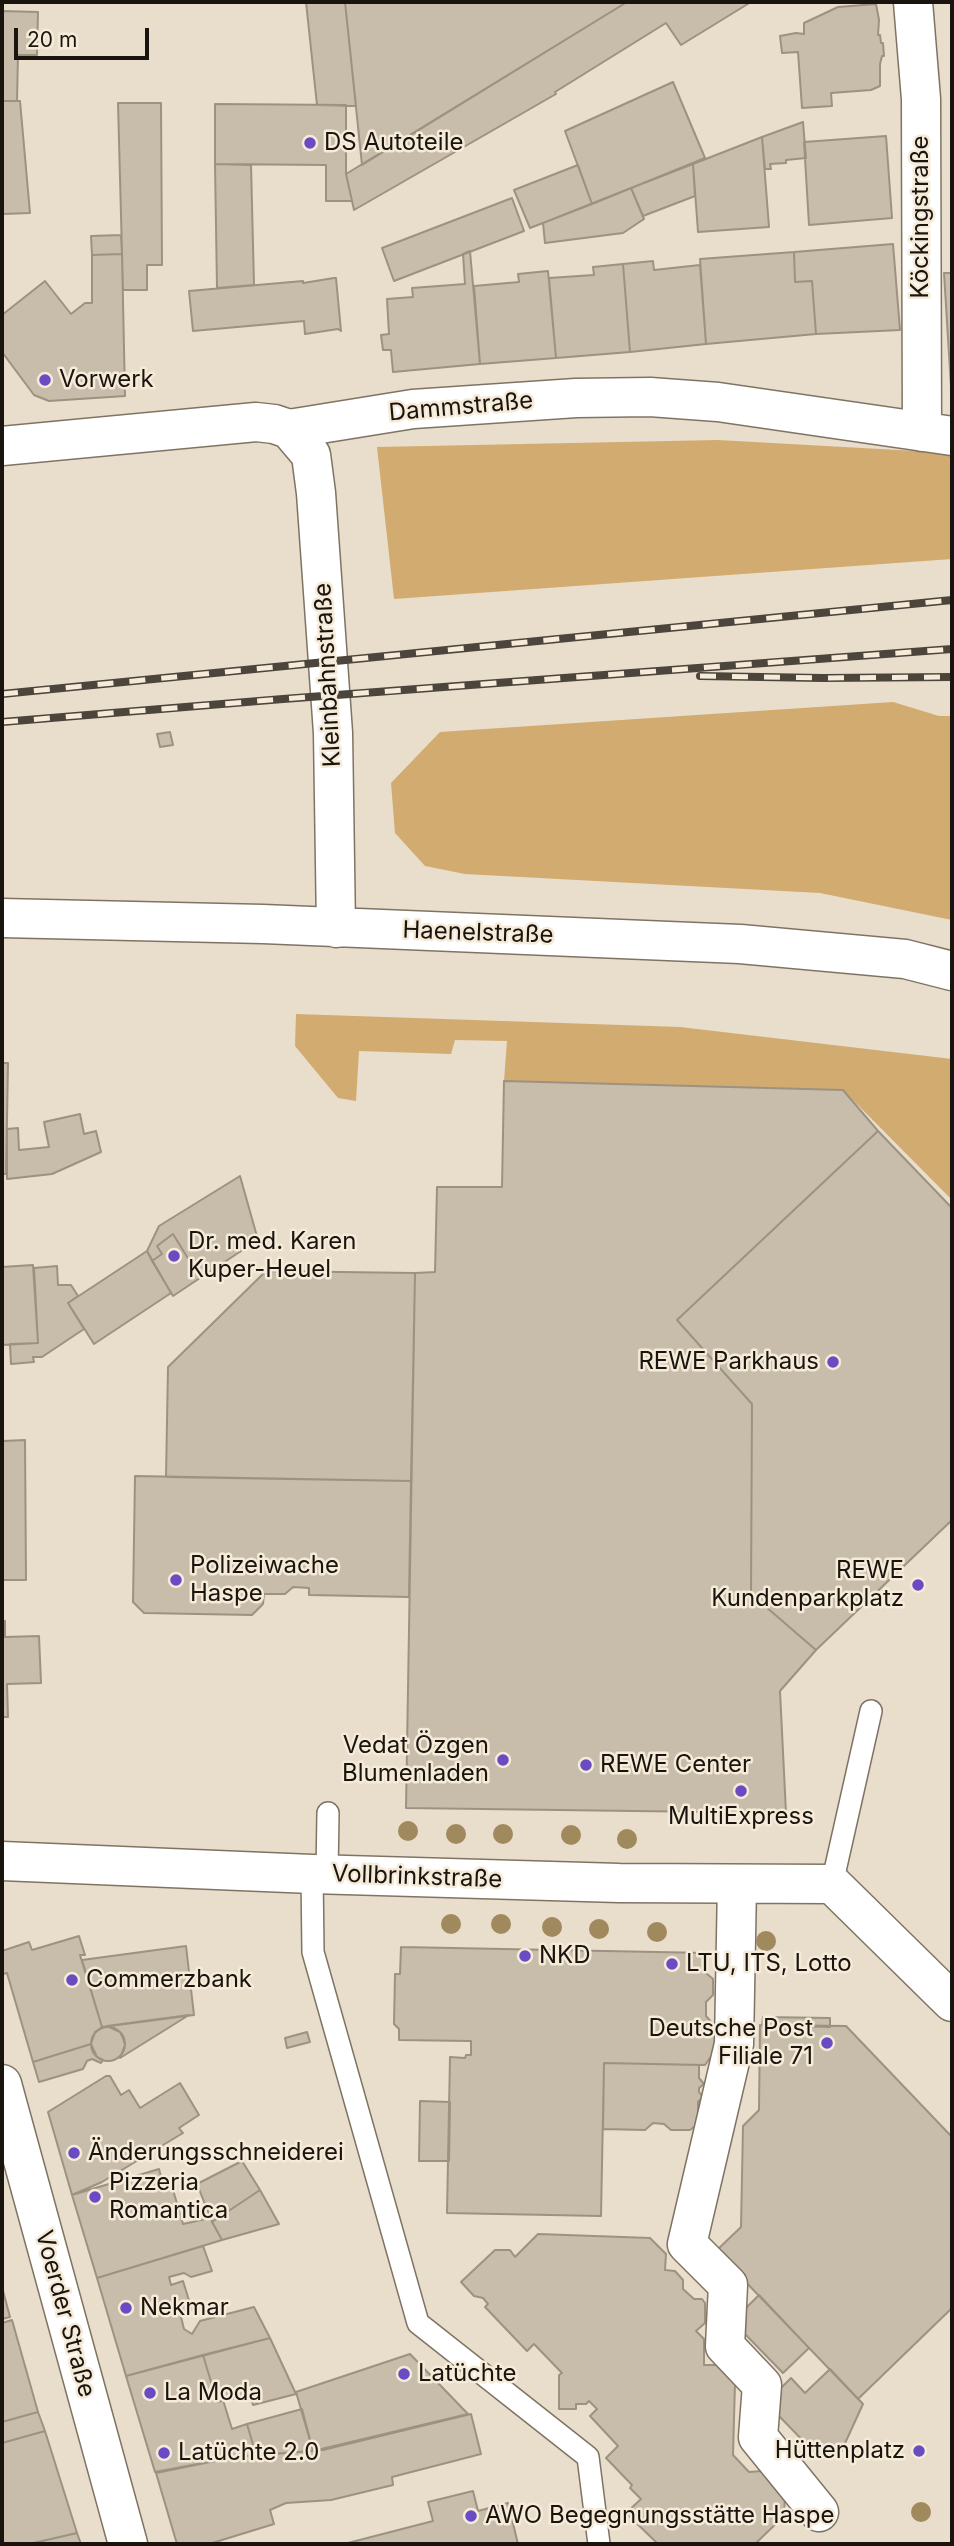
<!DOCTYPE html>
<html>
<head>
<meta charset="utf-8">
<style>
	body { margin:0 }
	#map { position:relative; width:954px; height:2546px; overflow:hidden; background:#e9ddcb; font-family:Inter,sans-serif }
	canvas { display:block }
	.frame { position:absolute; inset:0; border:4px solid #19150e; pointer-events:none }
	.scale { position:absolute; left:14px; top:28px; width:135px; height:32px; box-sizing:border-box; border:4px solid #19150e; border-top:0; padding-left:9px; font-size:21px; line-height:24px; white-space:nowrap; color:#19150e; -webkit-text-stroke:5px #f6ead8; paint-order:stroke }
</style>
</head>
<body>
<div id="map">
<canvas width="954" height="2546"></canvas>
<div class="frame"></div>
<div class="scale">20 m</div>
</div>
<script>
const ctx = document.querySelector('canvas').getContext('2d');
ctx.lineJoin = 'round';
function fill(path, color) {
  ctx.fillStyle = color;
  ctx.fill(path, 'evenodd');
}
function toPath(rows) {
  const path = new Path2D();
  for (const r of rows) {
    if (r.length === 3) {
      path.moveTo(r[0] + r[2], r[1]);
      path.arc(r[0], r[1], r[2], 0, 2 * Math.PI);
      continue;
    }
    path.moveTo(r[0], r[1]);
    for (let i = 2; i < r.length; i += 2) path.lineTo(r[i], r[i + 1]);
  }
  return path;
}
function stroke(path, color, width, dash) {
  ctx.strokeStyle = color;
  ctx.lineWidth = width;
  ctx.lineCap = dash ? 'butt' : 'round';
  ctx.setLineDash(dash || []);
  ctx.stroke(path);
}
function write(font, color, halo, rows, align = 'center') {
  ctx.font = font + ' Inter,sans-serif';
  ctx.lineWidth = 5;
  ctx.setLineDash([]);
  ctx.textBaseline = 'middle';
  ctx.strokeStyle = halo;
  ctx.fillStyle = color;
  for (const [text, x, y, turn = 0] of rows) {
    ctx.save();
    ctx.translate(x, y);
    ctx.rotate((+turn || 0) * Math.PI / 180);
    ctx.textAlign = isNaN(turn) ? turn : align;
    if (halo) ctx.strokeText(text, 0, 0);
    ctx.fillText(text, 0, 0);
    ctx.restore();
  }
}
fill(toPath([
	[718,440,952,453,952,559,394,599,377,447],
	[893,702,939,716,952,716,952,920,820,893,465,874,425,866,395,833,391,783,440,732],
	[296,1014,680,1027,952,1059,952,1200,843,1090,504,1081,507,1041,455,1040,451,1054,359,1051,356,1101,338,1098,295,1046]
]), '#d2ab70');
const building = toPath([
	[306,2,345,2,356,106,317,105,306,2],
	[345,2,627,2,362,165,345,2],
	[627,2,751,2,681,45,666,23,555,92,556,94,354,210,346,174,627,2],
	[876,4,879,20,878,35,880,35,881,43,883,43,884,56,882,56,880,64,880,86,871,90,831,93,832,106,802,108,798,52,782,53,780,36,796,33,804,34,804,23,838,7,876,4],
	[2,11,38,12,37,55,18,55,17,101,2,101,2,11],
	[673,82,705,158,592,204,565,131,673,82],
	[2,101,20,101,30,213,2,214,2,101],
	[118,103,161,103,162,265,147,265,147,290,123,290,118,103],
	[215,104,346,105,346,174,352,201,326,201,326,165,215,164,215,104],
	[803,122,806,158,786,160,786,163,770,164,771,169,765,169,762,137,803,122],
	[886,136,892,218,809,225,804,142,886,136],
	[762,137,769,227,698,232,693,164,762,137],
	[215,164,251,165,254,285,217,288,215,164],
	[693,164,695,196,643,216,631,188,693,164],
	[578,165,592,204,530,228,514,190,578,165],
	[631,188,644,219,623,233,545,243,543,223,631,188],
	[512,198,524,231,394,281,382,248,512,198],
	[121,235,122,254,92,255,91,236,121,235],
	[893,244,900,330,816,334,812,281,795,282,794,252,893,244],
	[470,251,480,364,393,372,391,350,383,350,381,335,389,334,387,299,413,297,412,288,465,284,463,254,470,251],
	[794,252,795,282,812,281,816,334,706,344,700,259,794,252],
	[122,254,125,396,49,401,34,395,2,352,2,315,45,281,71,314,85,303,92,303,92,255,122,254],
	[653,261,654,270,700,265,706,344,630,352,623,264,653,261],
	[623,264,630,352,556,358,549,278,594,275,593,267,623,264],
	[548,271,556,358,480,364,474,286,519,282,518,274,548,271],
	[944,273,952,273,952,403,944,273],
	[334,278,336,278,341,331,338,329,305,334,304,321,193,331,189,291,303,281,303,283,334,278],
	[170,732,173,745,160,747,157,734,170,732],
	[2,1063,8,1063,6,1174,2,1174,2,1063],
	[504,1081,843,1090,878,1131,677,1320,752,1404,751,1594,816,1650,780,1691,786,1813,406,1808,415,1273,435,1272,437,1187,502,1187,504,1081],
	[80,1114,84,1134,96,1131,101,1152,52,1174,7,1179,7,1129,18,1128,19,1150,49,1147,44,1122,80,1114],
	[878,1131,952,1208,952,1520,816,1650,751,1594,752,1404,677,1320,878,1131],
	[240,1176,258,1240,200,1278,173,1234,157,1246,162,1254,152,1261,147,1251,159,1226,240,1176],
	[173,1234,200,1278,173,1296,152,1261,162,1254,157,1246,173,1234],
	[147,1251,171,1293,94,1344,68,1303,147,1251],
	[33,1265,38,1343,2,1345,2,1267,33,1265],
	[57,1266,58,1285,71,1285,78,1296,68,1303,84,1329,42,1357,33,1357,34,1362,11,1364,10,1344,38,1343,34,1268,57,1266],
	[266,1271,415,1273,411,1481,166,1477,168,1367,266,1271],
	[2,1430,3,1441,25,1440,26,1580,2,1580,2,1430],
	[135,1476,411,1481,409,1597,309,1595,309,1588,293,1587,285,1594,264,1594,263,1604,252,1615,144,1613,133,1602,135,1476],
	[2,1621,5,1621,5,1637,39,1636,41,1683,7,1684,8,1717,2,1717,2,1621],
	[79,1936,85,1955,80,1955,102,2027,95,2032,91,2044,33,2062,7,1973,3,1974,2,1968,2,1951,29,1942,32,1950,79,1936],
	[186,1946,194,2015,102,2027,82,1960,186,1946],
	[401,1947,707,1953,706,1973,713,1979,713,1995,706,2002,706,2016,718,2030,717,2048,705,2065,604,2063,601,2216,447,2213,450,2057,465,2058,466,2055,471,2055,471,2041,399,2040,399,2029,394,2024,395,1974,400,1974,401,1947],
	[189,2015,120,2058,125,2045,123,2038,120,2032,107,2026,189,2015],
	[763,2017,830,2018,830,2027,762,2025,763,2017],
	[760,2025,846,2026,952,2137,952,2308,858,2399,716,2251,741,2227,743,2126,759,2110,760,2025],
	[108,2044,17],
	[307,2032,310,2042,287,2048,285,2038,307,2032],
	[91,2044,97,2057,103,2060,101,2063,92,2059,87,2061,83,2069,39,2082,33,2062,91,2044],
	[604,2063,699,2065,699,2078,704,2084,699,2088,699,2092,703,2097,698,2102,698,2124,690,2130,671,2130,664,2124,653,2123,645,2130,603,2129,604,2063],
	[106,2076,110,2076,121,2095,129,2090,140,2108,180,2083,199,2115,179,2128,183,2133,102,2182,72,2195,48,2112,106,2076],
	[420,2101,450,2102,449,2161,419,2161,420,2101],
	[242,2161,260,2190,212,2222,197,2184,242,2161],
	[159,2169,163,2185,171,2183,183,2224,210,2218,222,2240,97,2278,72,2195,159,2169],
	[260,2190,279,2224,222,2240,212,2222,260,2190],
	[538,2234,650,2238,666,2254,665,2270,675,2271,683,2280,683,2289,694,2299,702,2299,705,2303,705,2323,696,2331,704,2339,704,2365,717,2365,735,2383,733,2455,749,2472,762,2471,785,2495,784,2516,755,2544,658,2544,626,2513,641,2499,630,2488,632,2485,606,2458,618,2446,590,2416,597,2409,589,2401,586,2404,576,2404,576,2409,559,2409,559,2375,562,2373,534,2344,527,2351,485,2307,488,2304,483,2298,474,2296,461,2282,495,2250,510,2250,515,2257,538,2234],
	[203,2246,212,2271,191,2277,184,2273,169,2277,171,2285,183,2281,192,2310,180,2313,184,2329,192,2334,200,2321,254,2307,270,2338,126,2376,97,2278,203,2246],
	[2,2287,10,2317,2,2319,2,2287],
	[759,2295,809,2348,783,2373,745,2334,746,2308,759,2295],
	[12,2320,38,2412,2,2422,2,2323,12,2320],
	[270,2338,296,2394,253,2405,250,2395,217,2402,203,2355,270,2338],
	[410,2354,468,2414,313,2451,296,2392,410,2354],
	[203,2355,217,2402,223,2400,232,2429,247,2424,256,2455,235,2457,155,2472,126,2376,203,2355],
	[830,2369,863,2404,841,2452,813,2451,779,2416,780,2389,791,2378,805,2393,830,2369],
	[302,2409,313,2451,256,2455,247,2424,302,2409],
	[38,2412,45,2431,2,2443,2,2422,38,2412],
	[471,2414,481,2454,392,2477,393,2485,331,2500,286,2503,270,2510,274,2524,209,2544,177,2544,156,2473,235,2457,323,2450,471,2414],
	[45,2431,77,2533,29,2544,2,2544,2,2443,45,2431],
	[473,2491,478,2511,508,2503,518,2544,344,2544,433,2521,428,2502,473,2491],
	[77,2533,81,2544,29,2544,77,2533]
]);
fill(building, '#c8bcab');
stroke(building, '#9d9281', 2);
const lane = toPath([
	[312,1874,313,1952,418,2323,588,2457,599,2544],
	[327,1874,328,1813],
	[832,1884,871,1711]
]);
const street = toPath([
	[913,2,921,99,922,432],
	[289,429,413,409,576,398,650,397,718,402,952,436],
	[2,1861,312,1874,619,1883,832,1884,952,2002],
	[737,1884,734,2044,687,2244,728,2285,725,2346,762,2385,758,2437,819,2512],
	[2,2084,128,2544]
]);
const secondary = toPath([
	[2,446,256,422,274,424,289,429,311,455,316,493,333,733,336,928],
	[2,918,263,924,740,944,905,959,952,971]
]);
stroke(lane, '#7f7464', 24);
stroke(street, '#7f7464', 41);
stroke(secondary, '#7f7464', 41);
stroke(lane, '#fff', 21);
stroke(street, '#fff', 38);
stroke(secondary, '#fff', 38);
const rail = toPath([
	[700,676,823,678,952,677],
	[2,694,952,600],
	[2,722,283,699,952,649]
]);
stroke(rail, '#4b453b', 8);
stroke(rail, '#f6ead8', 5, [16]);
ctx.fillStyle = '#a0895c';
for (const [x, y] of [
	[408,1831],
	[456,1834],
	[503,1834],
	[571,1835],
	[627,1839],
	[451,1924],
	[501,1924],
	[552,1927],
	[599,1929],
	[657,1932],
	[766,1941],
	[921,2512]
]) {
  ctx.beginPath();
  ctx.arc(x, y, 10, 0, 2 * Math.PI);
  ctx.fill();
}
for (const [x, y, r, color] of [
	[310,143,7,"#694bc3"],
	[45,380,7,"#694bc3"],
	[174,1256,7,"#694bc3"],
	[833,1362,7,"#694bc3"],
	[176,1580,7,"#694bc3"],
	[918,1585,7,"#694bc3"],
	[503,1760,7,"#694bc3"],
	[586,1765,7,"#694bc3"],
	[741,1791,7,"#694bc3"],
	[525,1956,7,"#694bc3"],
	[672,1964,7,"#694bc3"],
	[72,1980,7,"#694bc3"],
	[827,2043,7,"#694bc3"],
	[74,2153,7,"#694bc3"],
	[95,2197,7,"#694bc3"],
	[126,2308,7,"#694bc3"],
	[404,2374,7,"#694bc3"],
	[150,2393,7,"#694bc3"],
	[919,2451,7,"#694bc3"],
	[164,2453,7,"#694bc3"],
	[471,2516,7,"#694bc3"]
]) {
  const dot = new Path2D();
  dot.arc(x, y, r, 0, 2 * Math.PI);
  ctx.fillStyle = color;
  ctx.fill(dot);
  stroke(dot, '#f6ead8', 2.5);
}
write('24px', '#19150e', '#f6ead8', [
	["DS Autoteile",324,143],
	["Vorwerk",59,380],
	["Dr. med. Karen",188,1242],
	["Kuper-Heuel",188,1270],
	["REWE Parkhaus",819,1362,"right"],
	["Polizeiwache",190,1566],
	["Haspe",190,1594],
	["REWE",904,1571,"right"],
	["Kundenparkplatz",904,1599,"right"],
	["Vedat Özgen",489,1746,"right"],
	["Blumenladen",489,1774,"right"],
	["REWE Center",600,1765],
	["MultiExpress",741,1817,"center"],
	["NKD",539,1956],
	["LTU, ITS, Lotto",686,1964],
	["Commerzbank",86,1980],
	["Deutsche Post",813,2029,"right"],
	["Filiale 71",813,2057,"right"],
	["Änderungsschneiderei",88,2153],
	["Pizzeria",109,2183],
	["Romantica",109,2211],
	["Nekmar",140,2308],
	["Latüchte",418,2374],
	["La Moda",164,2393],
	["Hüttenplatz",905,2451,"right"],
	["Latüchte 2.0",178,2453],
	["AWO Begegnungsstätte Haspe",485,2516]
], 'left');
write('24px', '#19150e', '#f6ead8', [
	["Köckingstraße",921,217,-90],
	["Dammstraße",461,407,-5],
	["Kleinbahnstraße",328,675,-93],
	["Haenelstraße",478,933,2],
	["Vollbrinkstraße",417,1877,2],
	["Voerder Straße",65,2314,75]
]);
</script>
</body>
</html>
